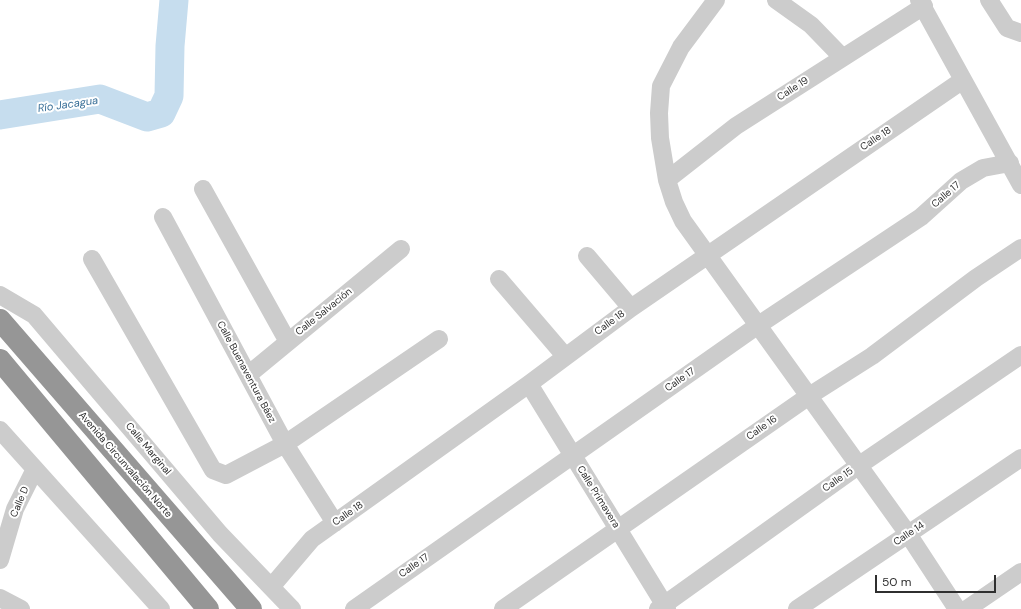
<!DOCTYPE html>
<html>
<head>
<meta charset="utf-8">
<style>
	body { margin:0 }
	#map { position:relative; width:1021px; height:609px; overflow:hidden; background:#fff; font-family:"DM Sans",sans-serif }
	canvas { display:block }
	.scale { position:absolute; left:875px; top:575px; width:121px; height:18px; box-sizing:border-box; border:2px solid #2f2f2f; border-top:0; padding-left:5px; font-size:12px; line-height:14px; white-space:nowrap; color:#2f2f2f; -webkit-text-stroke:3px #fff; paint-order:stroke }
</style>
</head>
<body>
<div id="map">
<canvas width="1021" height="609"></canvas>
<div class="scale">50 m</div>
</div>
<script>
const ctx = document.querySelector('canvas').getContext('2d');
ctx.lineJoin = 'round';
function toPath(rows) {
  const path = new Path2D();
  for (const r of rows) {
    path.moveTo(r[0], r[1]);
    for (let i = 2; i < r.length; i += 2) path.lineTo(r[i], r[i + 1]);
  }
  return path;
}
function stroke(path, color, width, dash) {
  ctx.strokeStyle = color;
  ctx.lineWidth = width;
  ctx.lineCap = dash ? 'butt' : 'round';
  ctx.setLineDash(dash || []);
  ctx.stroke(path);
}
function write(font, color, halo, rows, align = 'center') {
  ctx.font = font + ' "DM Sans",sans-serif';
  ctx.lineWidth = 4;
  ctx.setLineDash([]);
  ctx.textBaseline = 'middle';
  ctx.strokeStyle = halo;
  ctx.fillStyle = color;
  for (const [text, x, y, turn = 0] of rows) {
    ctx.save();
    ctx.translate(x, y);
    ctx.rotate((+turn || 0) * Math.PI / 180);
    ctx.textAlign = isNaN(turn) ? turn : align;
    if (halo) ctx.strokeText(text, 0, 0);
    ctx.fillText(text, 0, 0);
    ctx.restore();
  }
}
stroke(toPath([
	[0,115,100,99,147,117,161,113,169,96,170,46,174,0]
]), '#c6ddee', 29);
stroke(toPath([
	[716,0,681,47,661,86,659,113,660,138,667,180,674,202,683,221,908,534,957,609],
	[776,0,811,25,842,57],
	[919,0,1021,185],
	[989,0,1007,28,1021,33],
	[667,180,736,126,924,6],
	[203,189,288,342],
	[163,217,285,444,335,523],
	[587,256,631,308],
	[92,259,213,470,226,475,285,444,439,339],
	[499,279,565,356],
	[0,295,34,315,220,534,292,609],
	[248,375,401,249],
	[529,384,667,609],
	[0,430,161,609],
	[0,560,15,509,35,469],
	[272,586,312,539,529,384,631,308,963,80],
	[0,598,21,609],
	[354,609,757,326,921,217,961,181,983,168,1010,163],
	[503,609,809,396,872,356,976,278,1021,248],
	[658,609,858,466,1021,355],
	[797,609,1021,458],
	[967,609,1021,572]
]), '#ccc', 18);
stroke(toPath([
	[0,320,251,609],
	[0,360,208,609]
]), '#969696', 22);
write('10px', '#2f2f2f', '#fff', [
	["Calle 19",793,89,-33],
	["Calle 18",876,139,-34],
	["Calle 17",946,195,-41],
	["Calle Salvación",324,312,-39],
	["Calle 18",610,323,-36],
	["Calle Buenaventura Báez",246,372,62],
	["Calle 17",680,380,-35],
	["Calle 16",762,428,-35],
	["Calle Marginal",148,449,50],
	["Avenida Circunvalación Norte",125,465,49],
	["Calle 15",838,480,-35],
	["Calle Primavera",598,497,58],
	["Calle D",20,502,-67],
	["Calle 18",348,514,-35],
	["Calle 14",909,534,-34],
	["Calle 17",414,566,-35]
]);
write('italic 11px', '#376e97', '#fff', [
	["Río Jacagua",68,105,-8]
]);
</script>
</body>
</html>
